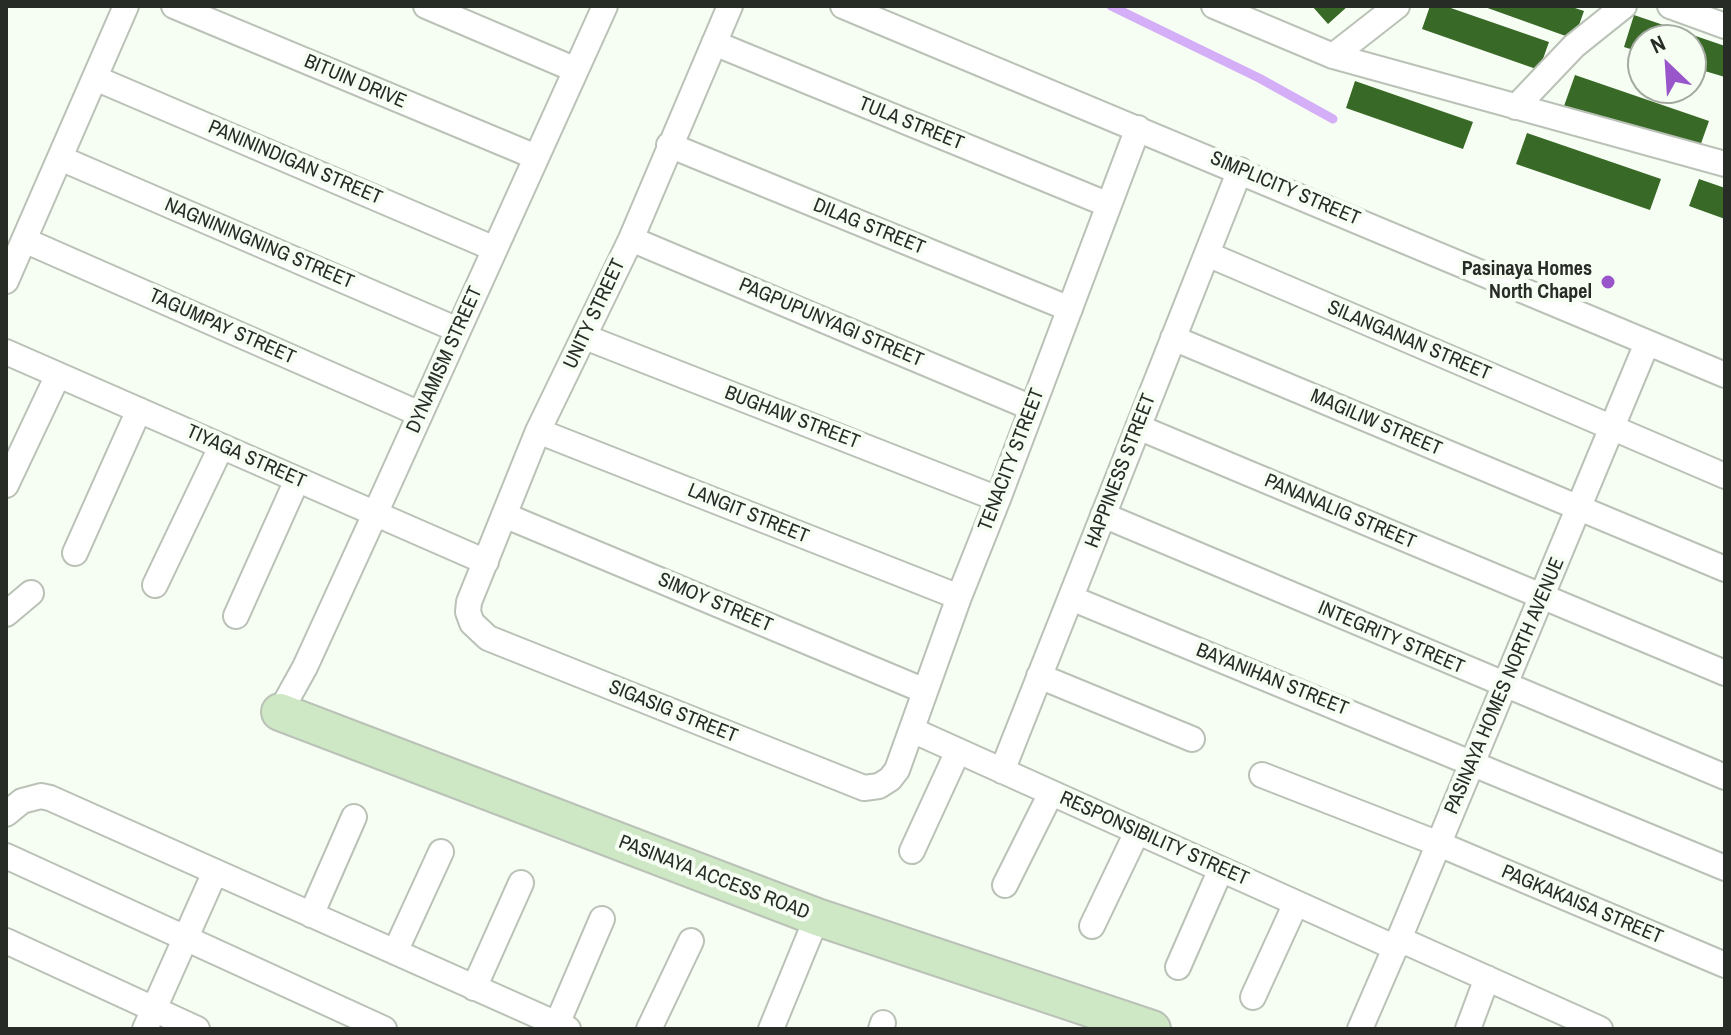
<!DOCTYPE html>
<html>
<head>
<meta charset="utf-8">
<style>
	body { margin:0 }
	#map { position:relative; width:1731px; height:1035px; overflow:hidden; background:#f6fef3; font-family:"Archivo Narrow",sans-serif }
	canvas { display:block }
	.frame { position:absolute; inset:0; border:8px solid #282c27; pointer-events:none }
	.north { position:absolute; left:1627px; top:24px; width:80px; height:80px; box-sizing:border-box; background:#f6fef3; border:2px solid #a4aaa1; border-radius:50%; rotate:335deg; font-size:22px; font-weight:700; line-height:32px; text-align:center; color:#282c27 }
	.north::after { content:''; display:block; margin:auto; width:28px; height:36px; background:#9956cb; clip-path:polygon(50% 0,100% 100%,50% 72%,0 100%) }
</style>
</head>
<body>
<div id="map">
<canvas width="1731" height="1035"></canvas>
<div class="frame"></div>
<div class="north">N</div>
</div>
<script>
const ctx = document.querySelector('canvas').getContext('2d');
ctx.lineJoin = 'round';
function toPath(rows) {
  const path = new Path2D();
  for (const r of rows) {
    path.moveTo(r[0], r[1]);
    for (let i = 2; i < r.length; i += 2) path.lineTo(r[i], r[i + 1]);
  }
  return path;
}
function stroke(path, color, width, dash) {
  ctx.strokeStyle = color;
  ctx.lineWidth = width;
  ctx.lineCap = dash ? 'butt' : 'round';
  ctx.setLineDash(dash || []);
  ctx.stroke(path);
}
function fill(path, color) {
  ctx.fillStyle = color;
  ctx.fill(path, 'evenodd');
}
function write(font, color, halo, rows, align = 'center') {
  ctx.font = font + ' "Archivo Narrow",sans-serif';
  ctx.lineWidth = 8;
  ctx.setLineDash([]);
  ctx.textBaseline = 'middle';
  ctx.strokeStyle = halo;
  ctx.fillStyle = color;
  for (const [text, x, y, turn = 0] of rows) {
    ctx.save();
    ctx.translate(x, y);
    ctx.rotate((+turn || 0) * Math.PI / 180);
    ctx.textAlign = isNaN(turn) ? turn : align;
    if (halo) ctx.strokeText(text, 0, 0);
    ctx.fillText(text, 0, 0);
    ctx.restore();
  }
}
stroke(toPath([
	[1111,6,1259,78,1333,119]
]), '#d5aef8', 9);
fill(toPath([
	[1312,6,1348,6,1328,24],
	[1430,6,1445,6,1549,42,1539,70,1422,29],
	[1482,6,1569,6,1584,11,1574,39],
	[1634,15,1725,46,1725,77,1691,67,1691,40,1643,40,1643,53,1624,47],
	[1575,75,1709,121,1698,152,1564,106],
	[1355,81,1473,122,1463,149,1346,108],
	[1527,133,1661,179,1650,210,1516,164],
	[1699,179,1725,188,1725,219,1689,206]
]), '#396926');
const street = toPath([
	[174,6,536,157],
	[426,6,576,70],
	[730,6,631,239,538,431,469,602,468,612,472,623,488,638,864,788,879,786,890,779,897,770,959,597,998,499,1138,128],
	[843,6,1725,375],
	[1214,6,1333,56,1725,164],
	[1670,6,1725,26],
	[714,43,1109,205],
	[1333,56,1397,6],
	[95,78,495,249],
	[1516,107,1574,46,1624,6],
	[669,145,1070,309],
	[60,158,458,330],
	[631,239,1032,408],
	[24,240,420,414],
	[1207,254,1725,476],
	[6,281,126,6],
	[585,337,998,499],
	[1173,338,1725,569],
	[6,352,486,562],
	[1138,427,1725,673],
	[538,431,959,597],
	[6,485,58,375],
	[504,515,925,691],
	[1103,515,1725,777],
	[75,553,139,410],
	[155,585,221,447],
	[1071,598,1725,868],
	[6,614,31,593],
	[236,616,297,480],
	[1039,676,1192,739],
	[280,712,305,667,375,514,605,6],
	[912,730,1396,948],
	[1002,771,1240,170],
	[1262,775,1439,844,1725,965],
	[6,814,22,801,41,796,50,798,568,1029],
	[912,851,958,751],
	[6,856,384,1029],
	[1005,885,1051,793],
	[311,915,354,817],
	[1092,926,1137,832],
	[1399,939,1600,1029],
	[6,941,197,1029],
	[395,952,441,852],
	[1178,967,1221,869],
	[474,988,521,883],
	[1253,997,1296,903],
	[557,1024,602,919],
	[145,1029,215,872],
	[649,1029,691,941],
	[771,1029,817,917],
	[881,1029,883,1023],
	[1360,1029,1399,939,1647,343],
	[1468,1029,1487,978]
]);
const secondary = toPath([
	[280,712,817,917,1152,1029]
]);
stroke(street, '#bac2b7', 28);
stroke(secondary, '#bac2b7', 40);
stroke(street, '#fff', 24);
stroke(secondary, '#cee7c4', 36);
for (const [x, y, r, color] of [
	[1608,282,8,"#9956cb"]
]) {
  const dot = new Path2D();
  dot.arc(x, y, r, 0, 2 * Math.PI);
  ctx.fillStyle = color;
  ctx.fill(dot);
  stroke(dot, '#f6fef3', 3);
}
write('20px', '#282c27', '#f6fef3', [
	["BITUIN DRIVE",355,82,23],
	["TULA STREET",911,124,22],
	["PANININDIGAN STREET",295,163,23],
	["SIMPLICITY STREET",1285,189,23],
	["DILAG STREET",869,227,22],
	["NAGNININGNING STREET",259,244,23],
	["UNITY STREET",595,314,-65],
	["PAGPUPUNYAGI STREET",831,323,23],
	["TAGUMPAY STREET",222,327,24],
	["SILANGANAN STREET",1409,341,23],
	["DYNAMISM STREET",445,360,-66],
	["BUGHAW STREET",792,418,21],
	["MAGILIW STREET",1376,423,23],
	["TIYAGA STREET",246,457,24],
	["TENACITY STREET",1012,460,-69],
	["HAPPINESS STREET",1121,471,-69],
	["PANANALIG STREET",1340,512,23],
	["LANGIT STREET",748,514,22],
	["SIMOY STREET",715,603,23],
	["INTEGRITY STREET",1391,638,23],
	["BAYANIHAN STREET",1272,680,22],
	["PASINAYA HOMES NORTH AVENUE",1505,686,-67],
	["SIGASIG STREET",673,712,22],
	["RESPONSIBILITY STREET",1154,839,24],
	["PASINAYA ACCESS ROAD",714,878,21],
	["PAGKAKAISA STREET",1582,905,23]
]);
write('bold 20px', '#282c27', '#f6fef3', [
	["Pasinaya Homes",1592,270],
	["North Chapel",1592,293]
], 'right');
</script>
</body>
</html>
